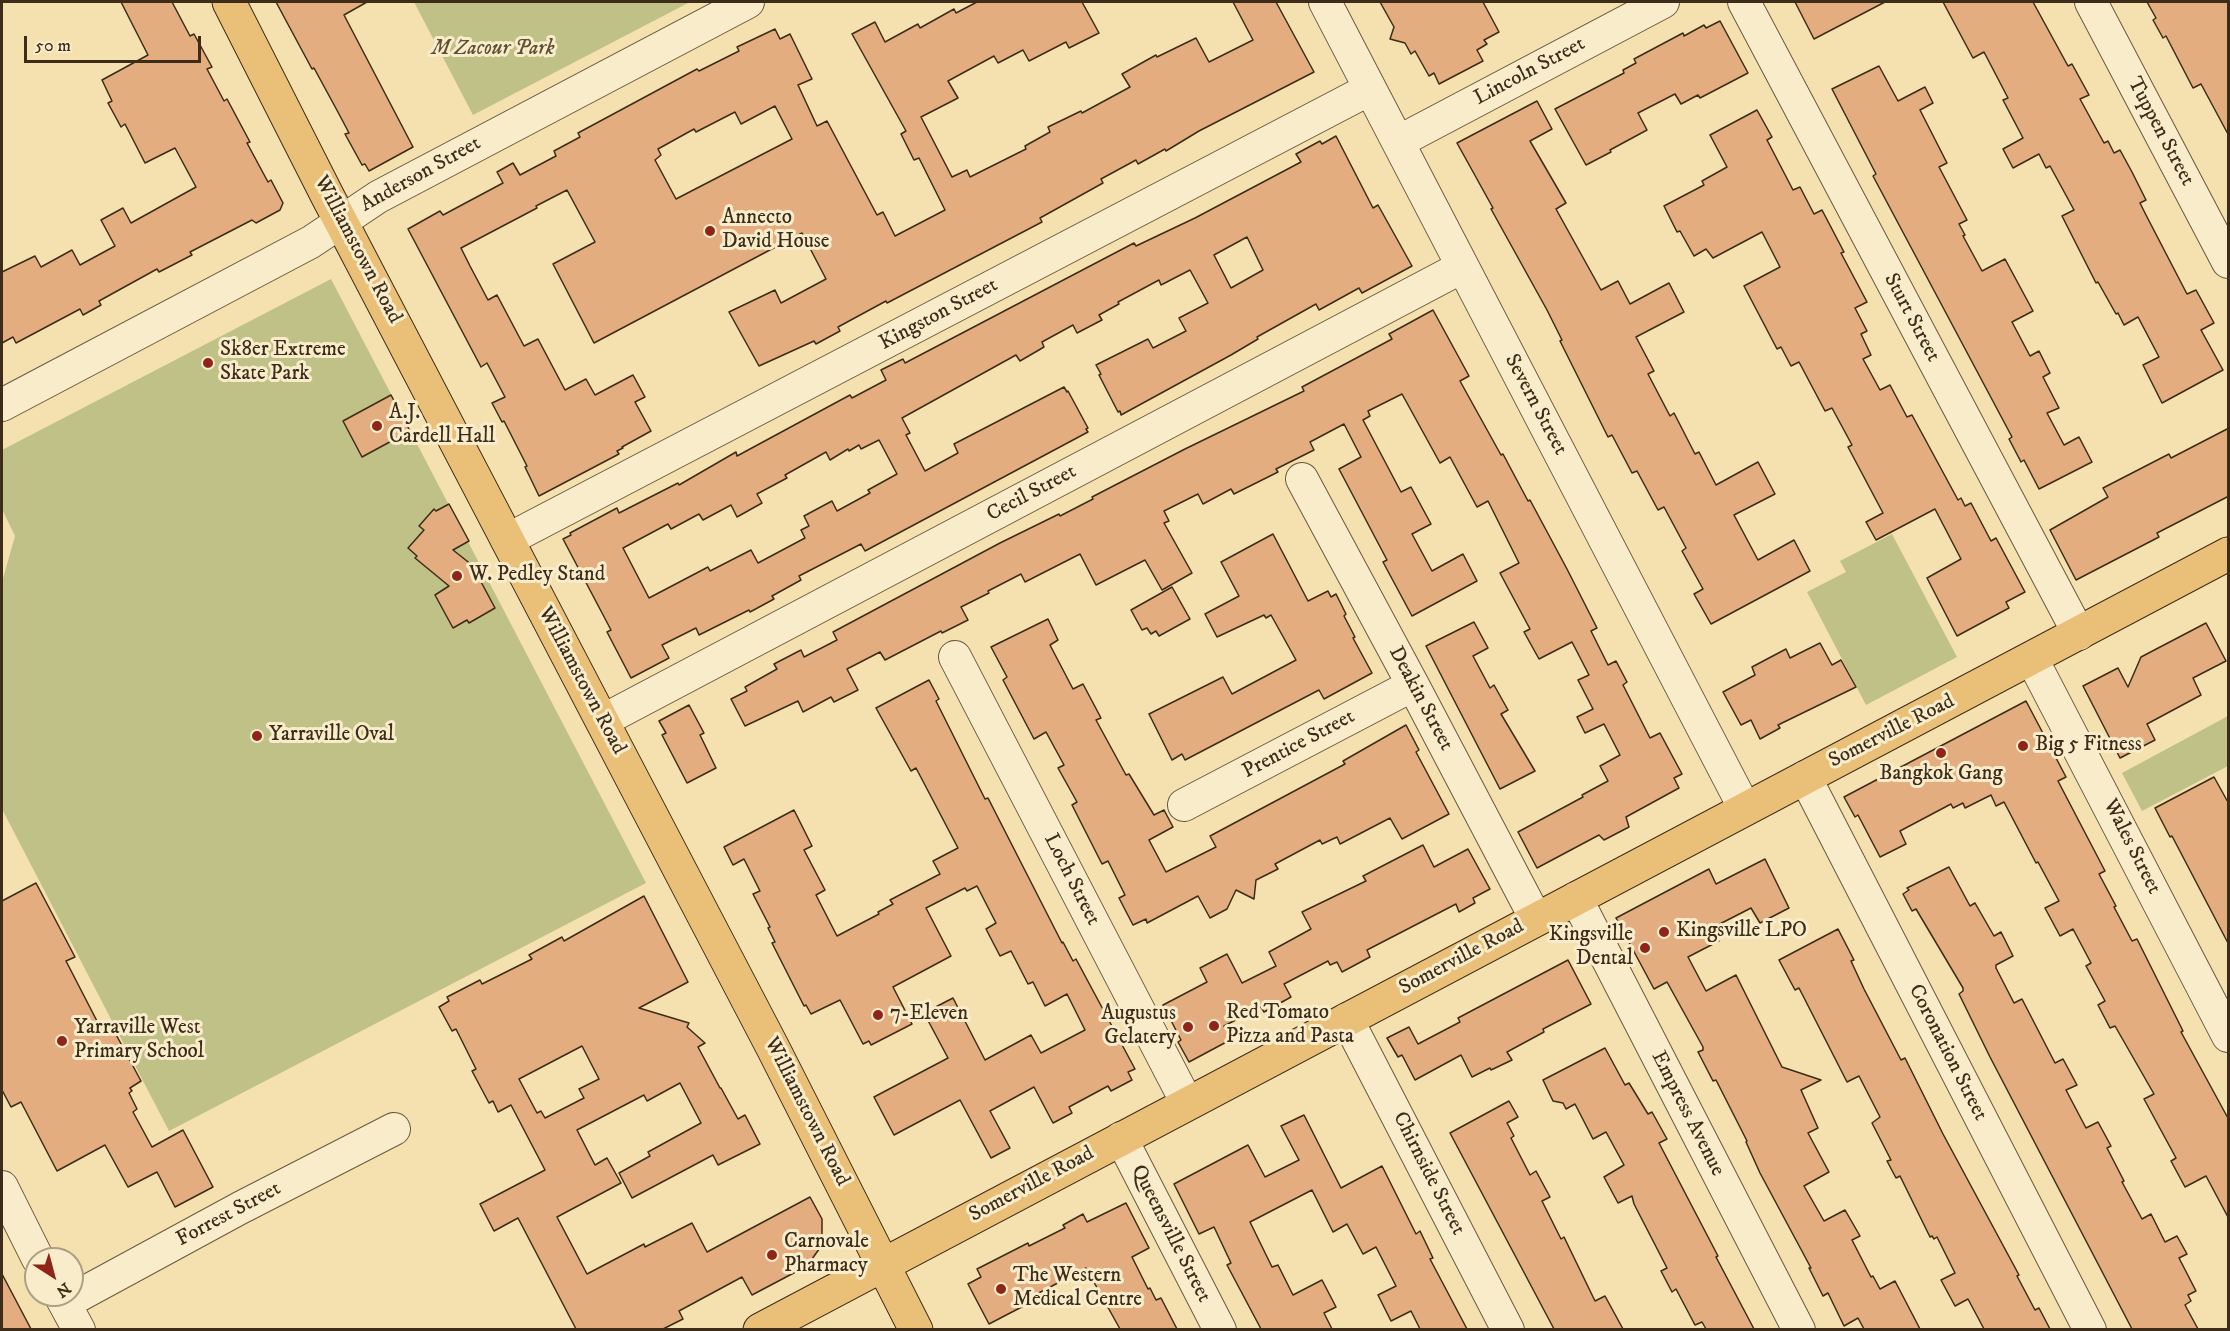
<!DOCTYPE html>
<html>
<head>
<meta charset="utf-8">
<style>
	body { margin:0 }
	#map { position:relative; width:2230px; height:1331px; overflow:hidden; background:#f4e1af; font-family:"IM FELL DW Pica",serif }
	canvas { display:block }
	.frame { position:absolute; inset:0; border:3px solid #3c2c19; pointer-events:none }
	.north { position:absolute; left:24px; top:1247px; width:60px; height:60px; box-sizing:border-box; background:#f8eccb; border:2px solid #ad9f84; border-radius:50%; rotate:144deg; font-size:16px; font-weight:700; line-height:24px; text-align:center; color:#3c2c19 }
	.north::after { content:''; display:block; margin:auto; width:21px; height:27px; background:#8f2418; clip-path:polygon(50% 0,100% 100%,50% 72%,0 100%) }
	.scale { position:absolute; left:24px; top:36px; width:177px; height:27px; box-sizing:border-box; border:3px solid #3c2c19; border-top:0; padding-left:8px; font-size:18px; line-height:21px; white-space:nowrap; color:#3c2c19; -webkit-text-stroke:4px #f8eccb; paint-order:stroke }
</style>
</head>
<body>
<div id="map">
<canvas width="2230" height="1331"></canvas>
<div class="frame"></div>
<div class="north">N</div>
<div class="scale">50 m</div>
</div>
<script>
const ctx = document.querySelector('canvas').getContext('2d');
ctx.lineJoin = 'round';
function fill(path, color) {
  ctx.fillStyle = color;
  ctx.fill(path, 'evenodd');
}
function toPath(rows) {
  const path = new Path2D();
  for (const r of rows) {
    path.moveTo(r[0], r[1]);
    for (let i = 2; i < r.length; i += 2) path.lineTo(r[i], r[i + 1]);
  }
  return path;
}
function stroke(path, color, width, dash) {
  ctx.strokeStyle = color;
  ctx.lineWidth = width;
  ctx.lineCap = dash ? 'butt' : 'round';
  ctx.setLineDash(dash || []);
  ctx.stroke(path);
}
function write(font, color, halo, rows, align = 'center') {
  ctx.font = font + ' "IM FELL DW Pica",serif';
  ctx.lineWidth = 6;
  ctx.setLineDash([]);
  ctx.textBaseline = 'middle';
  ctx.strokeStyle = halo;
  ctx.fillStyle = color;
  for (const [text, x, y, turn = 0] of rows) {
    ctx.save();
    ctx.translate(x, y);
    ctx.rotate((+turn || 0) * Math.PI / 180);
    ctx.textAlign = isNaN(turn) ? turn : align;
    if (halo) ctx.strokeText(text, 0, 0);
    ctx.fillText(text, 0, 0);
    ctx.restore();
  }
}
fill(toPath([
	[414,2,690,2,473,115],
	[331,279,646,883,169,1131,2,809,2,582,15,536,2,509,2,450],
	[1892,534,1957,657,1866,705,1807,592,1846,572,1840,561],
	[2228,716,2228,766,2142,811,2122,773]
]), '#c0c187');
const building = toPath([
	[121,2,172,2,190,36,194,34,212,67,207,69,224,101,227,99,250,142,247,143,268,182,271,180,283,203,280,210,256,223,252,220,190,252,192,255,159,272,157,269,99,301,101,305,83,315,80,309,16,343,13,337,2,343,2,272,35,256,41,267,72,250,80,265,115,246,101,220,123,208,131,223,196,187,175,148,145,163,125,124,121,127,108,103,112,101,102,80,148,55,121,2],
	[276,2,367,2,344,15,413,147,369,171,365,164,362,165,345,134,349,133,339,114,314,68,312,69,276,2],
	[977,2,1082,2,1099,33,1069,48,1066,42,1029,61,1023,50,998,63,994,56,948,81,958,98,921,117,952,177,967,170,970,177,1026,149,1025,146,1050,132,1048,127,1081,111,1082,113,1130,87,1122,74,1156,55,1157,57,1196,38,1209,62,1253,40,1233,2,1276,2,1314,72,1199,131,1166,151,1165,149,1138,164,1136,160,1101,179,1103,183,1040,218,1042,222,887,303,886,301,838,327,840,331,816,344,814,341,759,366,729,312,775,290,781,303,826,279,802,233,594,343,553,264,595,242,567,190,536,206,537,208,461,248,470,266,488,300,497,295,524,346,538,339,565,390,586,379,595,395,633,375,645,397,635,402,651,431,622,447,623,448,617,451,619,454,539,496,525,467,527,466,504,421,502,422,492,403,505,397,487,363,481,367,408,229,440,211,443,215,503,183,497,172,513,163,520,175,556,156,554,151,580,137,578,133,697,69,699,71,739,51,737,47,775,29,780,39,790,34,812,79,798,85,817,126,827,121,877,215,883,212,895,236,945,210,919,158,914,160,901,134,906,131,852,34,875,22,885,42,918,24,920,28,954,9,956,13,977,2],
	[775,106,792,139,676,199,655,160,661,155,658,149,694,129,696,132,735,112,741,124,775,106],
	[1380,2,1483,2,1499,32,1484,40,1487,44,1477,50,1483,61,1439,84,1434,73,1429,76,1415,51,1411,54,1405,43,1390,39,1394,27,1380,2],
	[1795,2,1885,2,1814,39,1795,2],
	[1943,2,2033,2,2068,66,2072,64,2089,95,2080,99,2104,143,2108,141,2114,153,2120,150,2132,172,2146,200,2140,203,2146,215,2187,294,2196,290,2214,323,2201,330,2223,370,2162,403,2143,365,2159,357,2138,317,2124,325,2118,313,2116,314,2098,282,2096,283,2062,216,2074,210,2050,166,2046,168,2039,154,2013,168,2003,149,2023,138,2003,100,2008,98,1984,52,1973,58,1943,2],
	[2147,2,2229,2,2229,136,2201,84,2193,88,2166,36,2163,38,2153,20,2156,18,2147,2],
	[1720,21,1748,73,1700,98,1698,95,1681,104,1675,94,1638,113,1647,130,1610,150,1611,152,1586,165,1555,109,1624,73,1623,70,1636,63,1634,59,1683,33,1684,36,1704,25,1706,28,1720,21],
	[1879,66,1898,101,1925,87,1933,103,1920,110,1947,163,1939,167,1967,220,1959,224,1965,235,1963,236,1982,271,2005,259,2033,311,2012,322,2030,356,2039,351,2050,373,2043,377,2059,408,2047,413,2064,445,2079,437,2092,462,2039,489,2024,460,2021,462,2009,439,2012,437,1873,176,1876,174,1832,89,1879,66],
	[1537,101,1552,129,1530,141,1566,203,1556,209,1601,290,1618,281,1630,304,1669,283,1684,312,1636,337,1654,371,1648,374,1670,416,1674,413,1695,454,1699,452,1716,485,1758,462,1775,494,1734,515,1758,560,1794,540,1810,571,1711,624,1694,594,1703,589,1682,551,1686,548,1664,507,1658,510,1637,471,1632,473,1612,435,1608,437,1560,341,1562,340,1547,310,1491,209,1493,208,1457,143,1537,101],
	[1757,110,1772,137,1767,140,1793,190,1800,187,1814,214,1822,210,1844,252,1841,253,1867,302,1855,308,1867,331,1861,334,1871,355,1863,359,1880,390,1890,385,1907,417,1912,415,1958,500,1961,498,1965,506,1971,503,1991,541,1996,538,2025,592,2006,602,2009,608,1957,636,1927,578,1961,559,1935,509,1876,540,1866,522,1883,513,1848,447,1852,445,1832,408,1825,411,1799,362,1791,366,1781,347,1777,349,1744,286,1780,267,1762,232,1713,258,1706,249,1694,256,1680,231,1677,232,1664,206,1704,185,1702,181,1727,167,1710,135,1757,110],
	[1336,136,1373,208,1378,205,1412,266,1362,293,1359,288,1319,310,1316,304,1257,337,1258,339,1231,355,1121,415,1120,411,1118,412,1099,375,1101,374,1096,365,1148,339,1153,348,1186,331,1179,318,1208,303,1190,270,1161,285,1159,280,1118,302,1119,304,1099,315,1102,320,1077,333,1073,325,1042,342,1044,347,1020,361,1016,355,902,418,910,433,906,435,925,471,958,453,954,444,1064,387,1067,392,1068,391,1088,428,1086,429,1088,432,865,551,861,544,799,576,801,580,772,596,774,599,750,612,749,610,699,635,696,628,662,645,669,658,631,678,607,632,611,630,563,539,571,535,570,533,617,508,619,513,678,483,679,485,736,452,737,456,850,395,852,398,886,380,881,370,903,359,905,363,1134,243,1136,246,1195,218,1301,162,1296,154,1320,141,1322,144,1336,136],
	[1247,237,1263,270,1231,288,1214,255,1247,237],
	[879,440,897,474,868,490,870,493,837,511,832,501,804,516,809,526,801,530,805,538,758,563,751,550,710,571,708,567,649,598,623,548,668,524,671,529,699,514,703,520,731,505,737,517,762,503,757,494,787,478,785,475,826,452,830,460,848,449,849,451,859,445,861,449,879,440],
	[1433,310,1469,376,1460,381,1501,455,1503,454,1528,501,1530,500,1567,569,1597,628,1591,631,1608,665,1616,661,1627,682,1623,685,1650,738,1660,733,1682,774,1674,778,1679,788,1626,817,1629,827,1604,840,1599,835,1537,868,1518,832,1583,797,1582,795,1608,781,1600,766,1620,755,1604,724,1585,733,1577,717,1593,709,1578,680,1589,675,1572,642,1539,659,1524,632,1530,629,1500,573,1519,563,1488,501,1477,507,1450,457,1440,463,1402,394,1368,411,1370,416,1363,420,1401,492,1411,487,1431,524,1412,534,1432,571,1463,554,1477,581,1412,616,1383,562,1387,560,1339,469,1361,457,1344,424,1310,442,1314,450,1276,469,1278,472,1234,494,1231,489,1203,504,1198,494,1164,511,1169,521,1164,523,1192,573,1162,590,1145,560,1096,585,1080,554,1025,582,1021,574,988,591,989,593,961,607,968,620,942,633,941,631,885,660,880,652,847,669,858,690,834,702,831,697,803,712,798,701,745,726,731,699,747,691,745,687,777,669,774,664,801,650,804,657,837,640,833,632,1000,543,1059,514,1060,516,1093,499,1092,497,1185,449,1304,391,1302,387,1392,339,1389,334,1433,310],
	[391,395,410,431,362,457,343,421,391,395],
	[2229,428,2229,496,2157,533,2159,537,2076,580,2050,530,2108,497,2103,488,2169,454,2171,458,2229,428],
	[449,504,469,541,453,550,472,565,495,608,469,623,467,620,453,628,435,595,449,586,415,558,417,556,408,548,424,530,419,526,434,509,436,511,449,504],
	[1273,534,1308,601,1328,591,1331,597,1336,594,1346,614,1344,616,1355,637,1353,638,1372,673,1324,699,1319,690,1185,760,1182,754,1172,760,1149,714,1223,677,1232,694,1296,660,1271,615,1266,618,1264,615,1217,637,1205,614,1239,596,1221,562,1273,534],
	[1172,587,1190,619,1159,636,1156,631,1151,634,1147,628,1142,630,1131,610,1172,587],
	[1048,619,1058,640,1050,645,1073,689,1083,684,1101,718,1096,720,1126,775,1129,774,1154,815,1164,810,1173,827,1149,840,1166,872,1216,847,1210,836,1345,764,1343,761,1406,725,1419,750,1416,752,1449,814,1402,839,1390,818,1340,844,1337,837,1322,844,1320,840,1275,864,1278,869,1256,880,1254,899,1236,890,1227,909,1210,918,1198,896,1147,923,1146,919,1133,925,1119,898,1125,895,1108,861,1102,864,1072,805,1077,802,1058,768,1064,765,1046,732,1034,739,1003,680,1007,677,991,647,1048,619],
	[1474,622,1488,648,1473,656,1490,688,1494,685,1508,710,1501,714,1535,771,1500,789,1426,646,1474,622],
	[2206,623,2226,661,2193,678,2201,695,2147,724,2155,740,2120,758,2083,686,2118,668,2128,687,2141,657,2206,623],
	[1820,643,1832,665,1841,660,1856,687,1778,725,1780,728,1760,739,1751,720,1741,725,1723,692,1755,675,1752,667,1786,649,1790,658,1820,643],
	[929,680,939,699,936,701,985,799,988,798,1062,943,1063,942,1073,961,1076,959,1135,1069,1128,1072,1132,1080,1111,1091,1108,1086,1069,1107,1072,1113,1053,1123,1034,1087,990,1111,1010,1148,991,1158,960,1100,894,1135,874,1097,948,1058,924,1013,953,998,985,1060,1031,1035,1041,1053,1085,1030,1067,994,1045,1006,1033,982,1028,984,1011,951,1000,956,986,929,996,923,977,886,967,891,965,888,926,908,951,956,893,987,912,1024,871,1045,869,1041,863,1044,840,1000,811,1014,806,1005,804,1006,772,943,775,942,768,928,770,927,753,894,760,891,744,859,733,865,724,847,794,810,812,846,804,850,825,890,816,895,837,936,879,914,878,912,893,904,890,900,940,874,933,861,958,848,916,768,911,771,876,708,929,680],
	[2026,701,2066,777,2058,781,2105,871,2099,874,2116,906,2114,907,2132,941,2137,939,2183,1031,2181,1032,2229,1120,2229,1219,2206,1176,2185,1187,2171,1161,2176,1158,2144,1099,2154,1094,2115,1026,2110,1028,2098,1005,2105,1001,2086,966,2091,963,2073,929,2060,936,2045,908,2059,901,2038,862,2036,863,2004,802,1996,806,1991,795,1965,808,1963,803,1953,808,1951,804,1900,831,1906,844,1880,857,1858,815,1855,817,1844,797,2026,701],
	[689,705,704,733,700,735,716,768,687,783,662,735,666,733,659,721,689,705],
	[2214,777,2229,804,2229,945,2172,836,2170,837,2155,808,2214,777],
	[1423,845,1434,867,1468,849,1490,889,1473,898,1475,903,1459,912,1456,904,1367,950,1370,957,1342,972,1337,962,1330,965,1328,961,1284,984,1291,997,1264,1012,1261,1007,1224,1026,1232,1039,1189,1062,1178,1042,1181,1040,1163,1005,1207,982,1200,968,1227,954,1242,983,1276,966,1269,952,1311,929,1302,912,1366,881,1363,876,1423,845],
	[1765,859,1789,908,1760,923,1751,908,1712,928,1719,941,1688,957,1706,991,1736,975,1782,1067,1821,1080,1801,1090,1818,1128,1808,1133,1829,1172,1804,1186,1824,1221,1845,1210,1860,1236,1852,1240,1871,1277,1873,1276,1880,1289,1895,1281,1920,1329,1864,1329,1858,1318,1844,1326,1828,1293,1823,1296,1809,1268,1811,1268,1760,1173,1746,1142,1747,1141,1716,1080,1713,1081,1698,1052,1703,1050,1703,1047,1667,982,1654,989,1616,918,1709,869,1716,884,1765,859],
	[1949,867,1970,906,1975,903,1994,936,2001,932,2013,956,1996,965,1996,968,2014,1003,2022,999,2055,1063,2063,1059,2077,1085,2066,1090,2086,1128,2098,1122,2111,1146,2107,1148,2124,1181,2122,1182,2142,1219,2151,1214,2165,1242,2177,1236,2187,1254,2179,1258,2196,1291,2188,1295,2191,1301,2185,1305,2198,1329,2132,1329,1990,1057,1959,994,1963,991,1963,988,1916,909,1912,911,1903,894,1909,890,1907,888,1949,867],
	[36,883,75,957,66,961,98,1023,104,1032,112,1027,141,1081,130,1088,132,1091,129,1093,137,1109,133,1112,152,1147,183,1130,213,1187,175,1207,157,1172,128,1187,105,1145,57,1171,21,1102,11,1107,2,1090,2,901,36,883],
	[644,896,688,982,639,1008,689,1023,687,1027,705,1043,698,1047,720,1088,721,1088,738,1119,745,1115,760,1144,718,1165,713,1155,632,1198,619,1173,650,1156,648,1152,701,1123,680,1083,647,1101,644,1095,577,1130,595,1165,607,1158,621,1183,557,1217,587,1274,644,1244,645,1247,692,1223,707,1252,810,1197,822,1219,822,1245,807,1266,752,1295,742,1277,679,1311,683,1319,663,1329,576,1329,518,1218,494,1231,480,1204,545,1170,511,1105,498,1112,493,1101,489,1103,472,1071,476,1069,456,1029,452,1031,439,1007,449,1001,447,997,480,980,482,984,532,959,529,955,562,937,564,941,644,896],
	[582,1046,599,1079,579,1089,584,1098,545,1118,541,1111,537,1113,519,1079,582,1046],
	[1838,929,1854,960,1851,961,1864,989,1901,1060,1905,1058,1943,1134,2019,1275,2017,1276,2035,1310,2039,1308,2050,1329,1984,1329,1968,1299,1955,1306,1941,1280,1955,1273,1937,1237,1934,1239,1932,1236,1930,1237,1900,1176,1896,1178,1887,1161,1891,1160,1872,1123,1880,1117,1859,1076,1847,1082,1799,988,1795,990,1779,960,1838,929],
	[1568,960,1591,1004,1543,1029,1544,1032,1507,1052,1512,1060,1491,1070,1490,1068,1472,1077,1461,1055,1415,1080,1402,1055,1398,1057,1387,1038,1409,1027,1418,1044,1460,1022,1458,1018,1568,960],
	[1605,1048,1625,1085,1629,1083,1648,1114,1652,1112,1667,1139,1659,1143,1718,1256,1716,1257,1754,1329,1706,1329,1702,1322,1695,1325,1676,1289,1672,1292,1661,1271,1667,1268,1634,1204,1632,1196,1618,1203,1604,1177,1624,1165,1606,1132,1593,1139,1575,1104,1566,1109,1563,1103,1553,1101,1543,1080,1605,1048],
	[1509,1101,1518,1117,1507,1123,1514,1136,1511,1138,1530,1175,1536,1171,1550,1197,1542,1201,1561,1239,1564,1237,1595,1301,1605,1296,1623,1329,1554,1329,1450,1133,1509,1101],
	[1304,1115,1341,1188,1382,1166,1416,1234,1420,1231,1433,1258,1430,1259,1467,1329,1420,1329,1411,1311,1391,1321,1378,1295,1396,1286,1376,1247,1363,1254,1347,1224,1333,1232,1312,1190,1250,1222,1272,1267,1278,1265,1293,1295,1322,1280,1336,1307,1324,1313,1332,1329,1261,1329,1227,1265,1231,1263,1214,1227,1199,1234,1174,1184,1248,1145,1265,1177,1299,1160,1281,1126,1304,1115],
	[1126,1203,1149,1248,1132,1257,1148,1289,1150,1288,1156,1300,1161,1298,1177,1329,1120,1329,1086,1268,1035,1295,1037,1299,989,1324,968,1284,981,1277,977,1269,1028,1243,1029,1246,1065,1228,1063,1225,1083,1214,1087,1222,1126,1203],
	[2,1274,31,1329,2,1329,2,1274]
]);
fill(building, '#e4ad7f');
stroke(building, '#3c2c19', 1.5);
const minor = toPath([
	[1325,2,1745,809],
	[1744,2,2079,634],
	[2091,2,2228,262],
	[1398,142,1663,2],
	[2,405,311,242,378,197,748,2],
	[1302,479,1413,685,1536,919],
	[507,540,1370,89],
	[955,657,1187,1103],
	[2032,659,2228,1036],
	[602,721,1462,267],
	[1805,777,2090,1330],
	[1184,805,1413,685],
	[1576,898,1799,1330],
	[1347,1019,1508,1330],
	[1121,1138,1220,1330],
	[2,1187,38,1259],
	[60,1295,79,1330],
	[65,1303,240,1208,394,1129]
]);
const major = toPath([
	[229,2,328,197,773,1048,916,1330],
	[760,1330,2228,554]
]);
stroke(minor, '#6a593e', 34);
stroke(major, '#3c2c19', 35);
stroke(minor, '#f8eccb', 32);
stroke(major, '#eac078', 33);
for (const [x, y, r, color] of [
	[710,231,6,"#8f2418"],
	[208,363,6,"#8f2418"],
	[377,426,6,"#8f2418"],
	[457,576,6,"#8f2418"],
	[257,736,6,"#8f2418"],
	[2023,746,6,"#8f2418"],
	[1941,753,6,"#8f2418"],
	[1664,932,6,"#8f2418"],
	[1645,948,6,"#8f2418"],
	[878,1015,6,"#8f2418"],
	[1214,1026,6,"#8f2418"],
	[1188,1027,6,"#8f2418"],
	[62,1041,6,"#8f2418"],
	[772,1255,6,"#8f2418"],
	[1001,1289,6,"#8f2418"]
]) {
  const dot = new Path2D();
  dot.arc(x, y, r, 0, 2 * Math.PI);
  ctx.fillStyle = color;
  ctx.fill(dot);
  stroke(dot, '#f8eccb', 2);
}
write('italic 21px', '#5d5134', '#f8eccb', [
	["M Zacour Park",493,50]
]);
write('21px', '#3c2c19', '#f8eccb', [
	["Lincoln Street",1530,72,-28],
	["Tuppen Street",2160,132,62],
	["Anderson Street",421,175,-29],
	["Williamstown Road",357,250,62],
	["Kingston Street",939,315,-28],
	["Sturt Street",1911,318,62],
	["Severn Street",1535,405,62],
	["Cecil Street",1032,494,-28],
	["Williamstown Road",581,681,62],
	["Deakin Street",1420,699,62],
	["Somerville Road",1892,732,-27],
	["Prentice Street",1299,745,-28],
	["Wales Street",2131,847,63],
	["Loch Street",1071,880,63],
	["Somerville Road",1462,958,-28],
	["Coronation Street",1947,1053,63],
	["Williamstown Road",806,1112,63],
	["Empress Avenue",1687,1114,63],
	["Chirnside Street",1428,1174,63],
	["Somerville Road",1032,1185,-28],
	["Forrest Street",229,1215,-28],
	["Queensville Street",1170,1234,63]
]);
write('21px', '#3c2c19', '#f8eccb', [
	["Annecto",722,219],
	["David House",722,243],
	["Sk8er Extreme",220,351],
	["Skate Park",220,375],
	["A.J.",389,414],
	["Cardell Hall",389,438],
	["W. Pedley Stand",469,576],
	["Yarraville Oval",269,736],
	["Big 5 Fitness",2035,746],
	["Bangkok Gang",1941,775,"center"],
	["Kingsville LPO",1676,932],
	["Kingsville",1633,936,"right"],
	["Dental",1633,960,"right"],
	["Red Tomato",1226,1014],
	["Pizza and Pasta",1226,1038],
	["7-Eleven",890,1015],
	["Augustus",1176,1015,"right"],
	["Gelatery",1176,1039,"right"],
	["Yarraville West",74,1029],
	["Primary School",74,1053],
	["Carnovale",784,1243],
	["Pharmacy",784,1267],
	["The Western",1013,1277],
	["Medical Centre",1013,1301]
], 'left');
</script>
</body>
</html>
